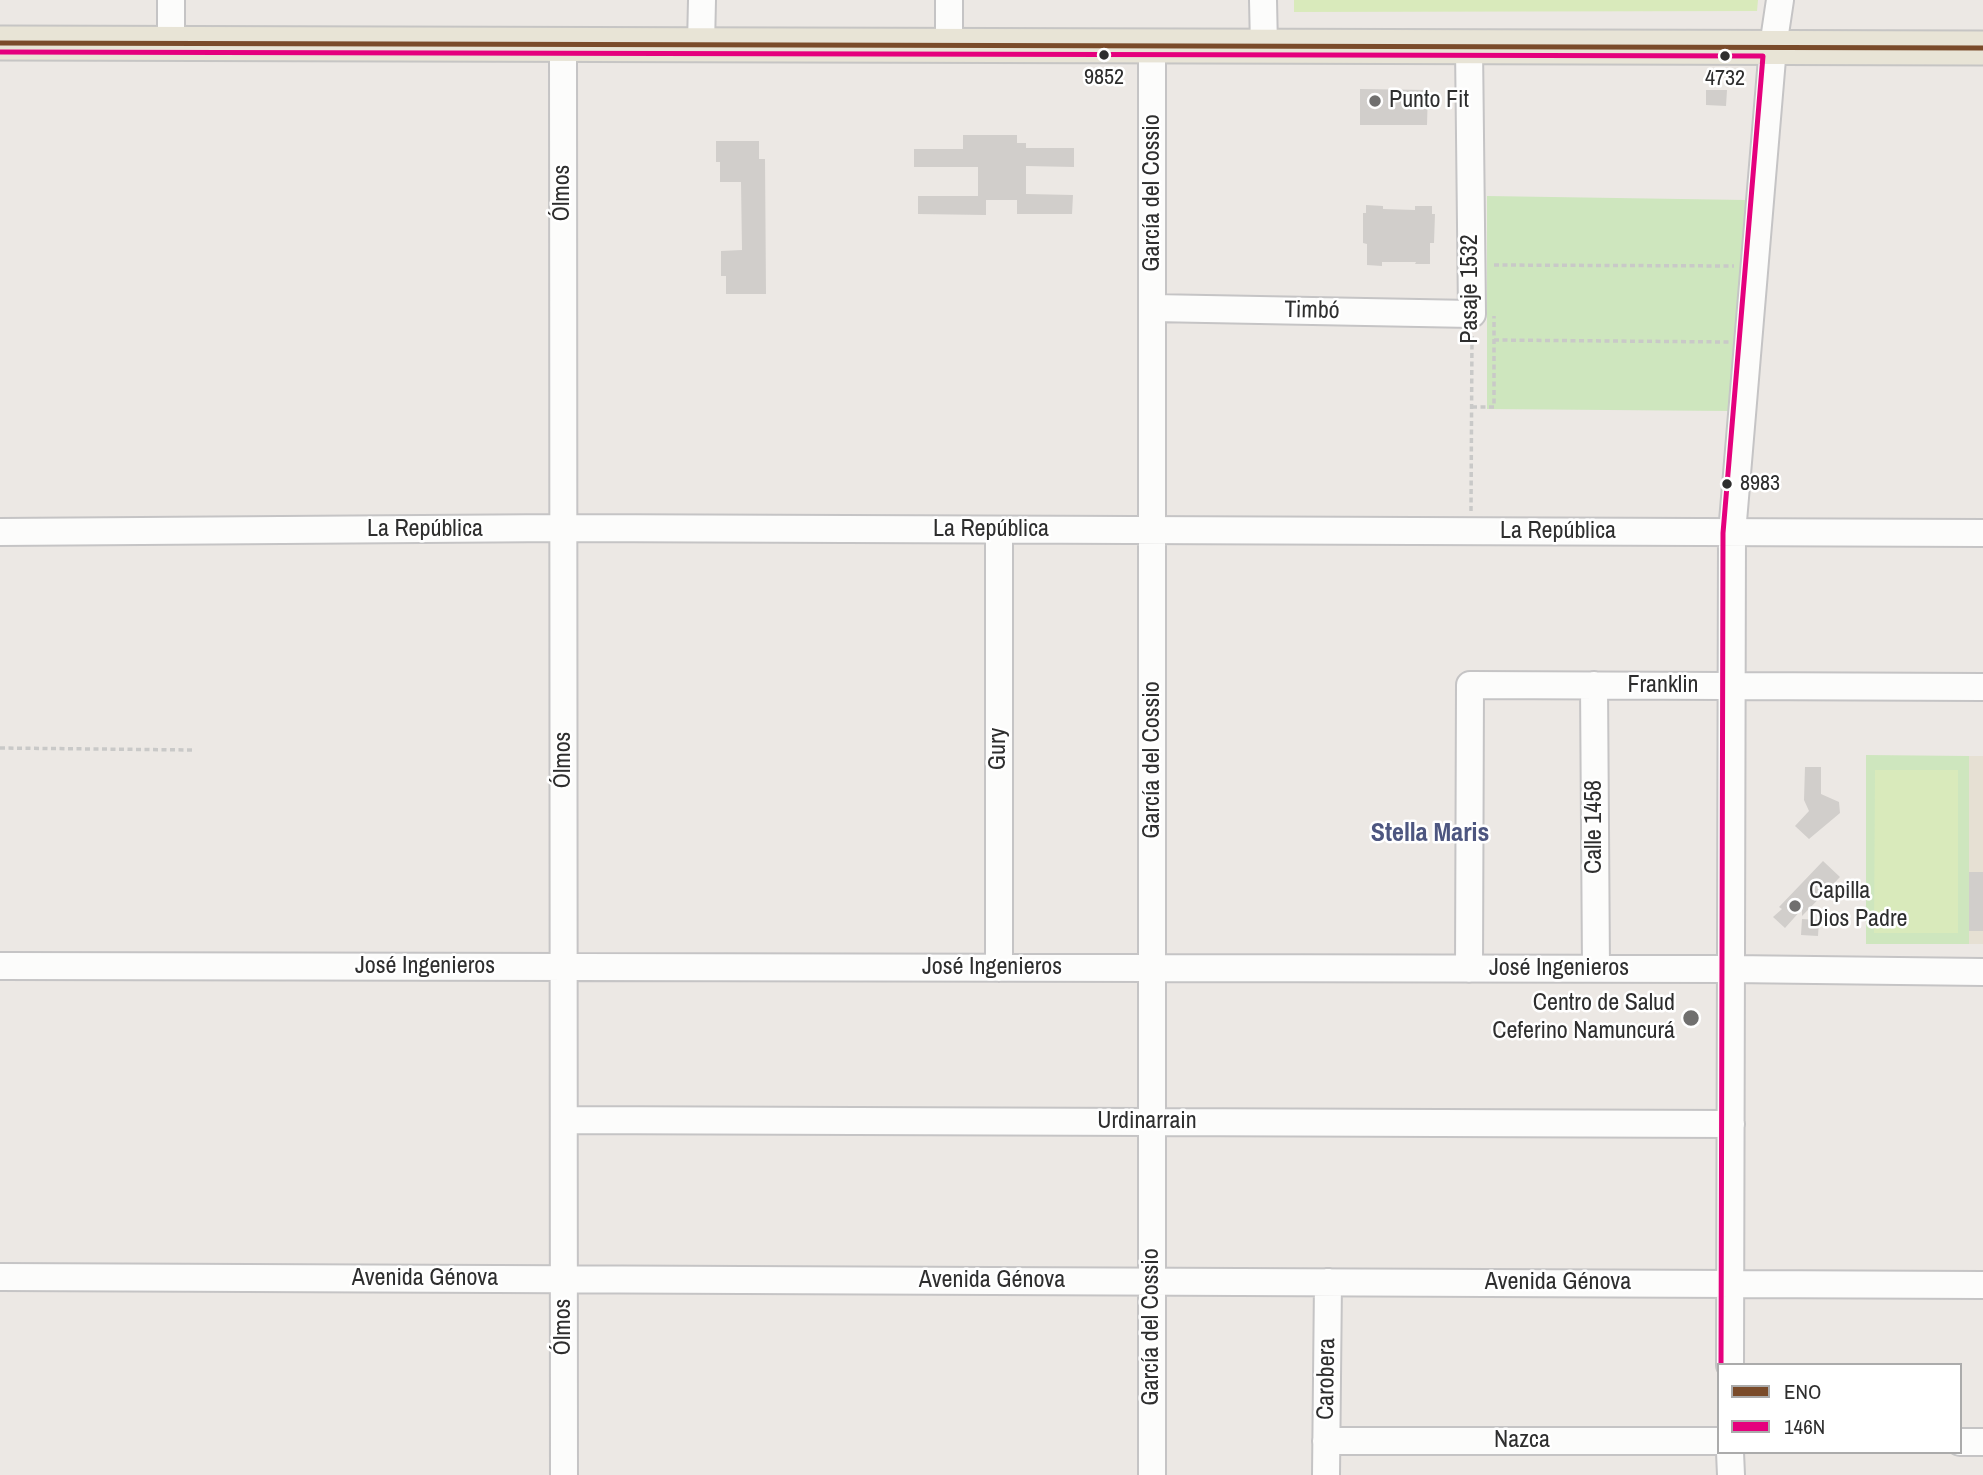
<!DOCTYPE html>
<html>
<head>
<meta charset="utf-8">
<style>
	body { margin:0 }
	#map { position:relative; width:1983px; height:1475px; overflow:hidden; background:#ece8e4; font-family:"Archivo Narrow",sans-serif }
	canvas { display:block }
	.legend { position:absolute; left:1717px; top:1363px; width:245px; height:91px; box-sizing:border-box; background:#fff; border:2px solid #ababab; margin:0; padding:9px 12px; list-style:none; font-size:21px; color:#2e2e2e }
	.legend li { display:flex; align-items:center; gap:14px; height:35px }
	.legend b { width:35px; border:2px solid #ababab }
</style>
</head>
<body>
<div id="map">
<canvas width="1983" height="1475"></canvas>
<ul class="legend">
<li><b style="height:9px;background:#7a4b2a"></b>ENO</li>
<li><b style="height:9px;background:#e5007d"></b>146N</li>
</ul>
</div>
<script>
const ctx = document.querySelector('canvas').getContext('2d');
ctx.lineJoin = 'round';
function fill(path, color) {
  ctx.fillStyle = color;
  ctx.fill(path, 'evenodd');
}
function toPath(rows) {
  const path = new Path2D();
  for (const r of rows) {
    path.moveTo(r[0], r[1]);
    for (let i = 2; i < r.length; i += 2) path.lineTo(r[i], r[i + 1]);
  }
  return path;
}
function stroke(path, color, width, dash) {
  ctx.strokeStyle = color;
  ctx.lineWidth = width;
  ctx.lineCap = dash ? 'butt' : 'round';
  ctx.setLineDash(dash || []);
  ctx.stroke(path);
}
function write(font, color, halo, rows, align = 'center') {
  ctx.font = font + ' "Archivo Narrow",sans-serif';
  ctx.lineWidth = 5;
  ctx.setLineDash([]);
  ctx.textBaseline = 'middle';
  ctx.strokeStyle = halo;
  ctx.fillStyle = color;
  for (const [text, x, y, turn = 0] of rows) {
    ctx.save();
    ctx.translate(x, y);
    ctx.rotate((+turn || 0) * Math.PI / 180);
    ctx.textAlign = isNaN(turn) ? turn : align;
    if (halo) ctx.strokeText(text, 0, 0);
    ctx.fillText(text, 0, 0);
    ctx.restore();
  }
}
fill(toPath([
	[1969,756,1983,756,1983,944,1969,944]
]), '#e6e0d3');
fill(toPath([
	[1487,196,1746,200,1729,411,1487,409],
	[1866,755,1969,756,1969,944,1866,944]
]), '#cee6be');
fill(toPath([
	[1294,0,1758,0,1757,11,1294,12],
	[1875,770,1958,770,1958,933,1874,933]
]), '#d9eabb');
fill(toPath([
	[1360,89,1428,90,1427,125,1360,125],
	[1706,90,1727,90,1726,106,1706,105],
	[963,135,1017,135,1017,143,1026,143,1026,148,1074,148,1074,167,1026,166,1026,194,1073,195,1072,214,1017,214,1017,200,986,200,986,215,918,214,918,196,978,196,978,167,914,167,914,149,963,149],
	[716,141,759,141,759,159,765,159,766,294,726,294,726,276,721,276,721,251,742,250,741,182,720,182,720,162,716,162],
	[1366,205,1383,206,1383,209,1415,210,1415,206,1432,206,1432,214,1435,214,1434,243,1430,243,1430,264,1415,264,1416,262,1382,262,1382,266,1367,265,1367,244,1363,243,1363,213,1366,213],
	[1805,767,1821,767,1821,794,1839,802,1840,813,1809,839,1795,826,1809,811,1804,800],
	[1823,861,1840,877,1802,916,1802,909,1785,928,1773,917,1782,909,1779,907],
	[1969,872,1983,872,1983,931,1969,931],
	[1802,919,1819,920,1818,936,1801,935]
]), '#d1cecb');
const minor = toPath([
	[171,0,171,43],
	[949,0,949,45],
	[1263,0,1264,46],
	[563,44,564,1475],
	[701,45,702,0],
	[1153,308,1472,314,1469,47],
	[999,530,999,968],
	[0,532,563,528,1983,533],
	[1594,685,1596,969],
	[0,966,1731,969,1983,972],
	[1469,969,1470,685,1983,687],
	[564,1120,1731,1124],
	[0,1277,1983,1285],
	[1730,1365,1732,533,1773,47,1780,0],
	[1326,1441,1719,1441],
	[1960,1442,1983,1442],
	[1730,1452,1731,1475],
	[1152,1475,1152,46],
	[1326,1475,1328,1282]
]);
const major = toPath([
	[0,43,1983,48]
]);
stroke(minor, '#c5c4c5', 30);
stroke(major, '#c6c5c4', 37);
stroke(toPath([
	[1494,265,1734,266],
	[1494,340,1729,342],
	[1472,407,1494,407,1494,316],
	[1471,511,1472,333],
	[0,748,194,750]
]), '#c9c9c8', 3.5, [5, 3.5]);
stroke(minor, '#fcfcfb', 26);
stroke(major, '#e8e4d6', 33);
stroke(toPath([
	[0,43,1983,48]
]), '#7a4b2a', 5);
stroke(toPath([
	[0,52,1763,56,1723,533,1721,1365]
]), '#e5007d', 5);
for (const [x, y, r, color] of [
	[1104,55,6,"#2e2e2e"],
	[1725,56,6,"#2e2e2e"],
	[1375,101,7,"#706f6e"],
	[1727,484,6,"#2e2e2e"],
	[1795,906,7,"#706f6e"],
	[1691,1018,9,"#706f6e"]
]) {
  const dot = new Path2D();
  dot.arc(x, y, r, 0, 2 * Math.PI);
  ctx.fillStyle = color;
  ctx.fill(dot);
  stroke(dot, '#fff', 2.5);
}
write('22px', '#2e2e2e', '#fff', [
	["9852",1104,78],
	["4732",1725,79],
	["8983",1740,484,"left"]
]);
write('24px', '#2e2e2e', '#fff', [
	["Punto Fit",1389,101],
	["Capilla",1809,892],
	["Dios Padre",1809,920],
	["Centro de Salud",1675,1004,"right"],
	["Ceferino Namuncurá",1675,1032,"right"]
], 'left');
write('24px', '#2e2e2e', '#fff', [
	["Ólmos",563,193,-90],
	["García del Cossio",1153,193,-90],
	["Pasaje 1532",1471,289,-90],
	["Timbó",1312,311,1],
	["La República",425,530],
	["La República",991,530],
	["La República",1558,532],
	["Franklin",1663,686],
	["Gury",999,749,-90],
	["Ólmos",564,760,-90],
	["García del Cossio",1153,760,-90],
	["Calle 1458",1595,827,-90],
	["José Ingenieros",425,967],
	["José Ingenieros",992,968],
	["José Ingenieros",1559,969],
	["Urdinarrain",1147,1122],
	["Avenida Génova",425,1279],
	["Avenida Génova",992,1281],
	["Avenida Génova",1558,1283],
	["Ólmos",564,1327,-90],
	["García del Cossio",1152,1327,-90],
	["Carobera",1327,1379,-89],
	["Nazca",1522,1441]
]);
write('bold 26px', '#4d5680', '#fff', [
	["Stella Maris",1430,834]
]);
</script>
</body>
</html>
